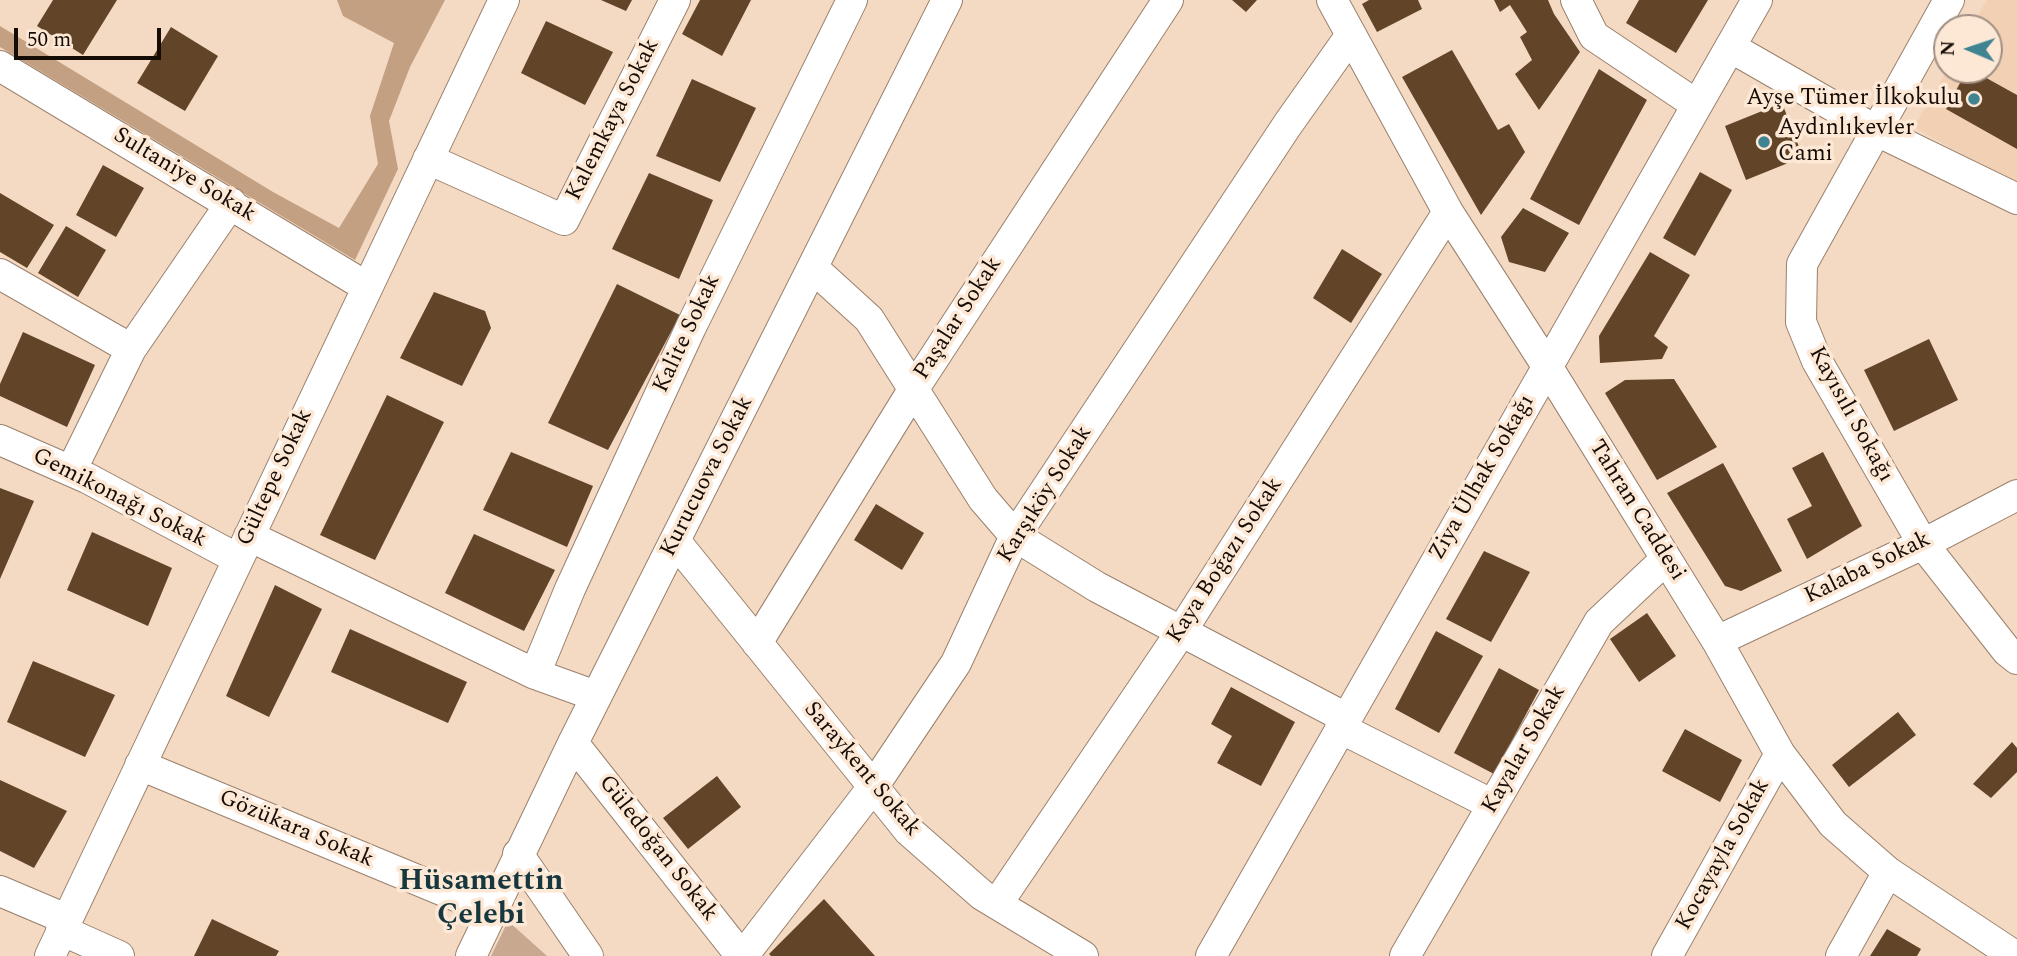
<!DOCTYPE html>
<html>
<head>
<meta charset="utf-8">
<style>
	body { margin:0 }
	#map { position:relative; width:2017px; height:956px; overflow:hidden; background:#f4d9c3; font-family:Spectral,serif }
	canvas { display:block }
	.north { position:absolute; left:1933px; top:14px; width:70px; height:70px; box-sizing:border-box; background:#fde7d5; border:2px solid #a08f82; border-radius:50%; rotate:272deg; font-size:19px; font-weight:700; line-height:28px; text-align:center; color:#150c05 }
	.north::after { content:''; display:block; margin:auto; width:24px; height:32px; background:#408492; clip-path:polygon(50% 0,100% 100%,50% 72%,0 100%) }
	.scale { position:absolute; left:14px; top:28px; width:147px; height:32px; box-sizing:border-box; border:4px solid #150c05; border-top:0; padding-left:9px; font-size:21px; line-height:24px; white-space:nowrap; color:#150c05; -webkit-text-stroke:5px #fde7d5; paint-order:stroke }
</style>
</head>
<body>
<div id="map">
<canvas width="2017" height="956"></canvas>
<div class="north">N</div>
<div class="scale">50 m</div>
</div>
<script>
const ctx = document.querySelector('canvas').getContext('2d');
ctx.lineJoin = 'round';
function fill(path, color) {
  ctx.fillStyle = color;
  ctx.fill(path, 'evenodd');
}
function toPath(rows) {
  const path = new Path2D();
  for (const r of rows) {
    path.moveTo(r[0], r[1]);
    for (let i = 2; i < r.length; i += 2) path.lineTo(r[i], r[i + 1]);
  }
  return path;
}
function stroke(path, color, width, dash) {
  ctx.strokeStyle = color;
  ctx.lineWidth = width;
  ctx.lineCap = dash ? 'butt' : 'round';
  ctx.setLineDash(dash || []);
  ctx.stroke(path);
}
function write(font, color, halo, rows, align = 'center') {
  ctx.font = font + ' Spectral,serif';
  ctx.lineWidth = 7;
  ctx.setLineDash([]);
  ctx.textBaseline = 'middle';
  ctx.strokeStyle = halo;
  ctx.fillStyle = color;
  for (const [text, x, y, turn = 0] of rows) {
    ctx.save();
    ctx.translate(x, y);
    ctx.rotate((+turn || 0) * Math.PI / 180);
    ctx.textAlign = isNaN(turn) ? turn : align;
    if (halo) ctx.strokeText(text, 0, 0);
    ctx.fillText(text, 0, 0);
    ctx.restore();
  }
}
fill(toPath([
	[1987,0,2017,0,2017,186,1914,127,1947,70,1989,70,1989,28,1971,28]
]), '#f1d0b4');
fill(toPath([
	[508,921,547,956,491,956]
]), '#c8a98f');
fill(toPath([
	[337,0,445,0,410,67,389,121,398,169,355,260,0,47,0,26,273,192,339,228,378,164,370,116,394,43,343,16]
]), '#c3a082');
fill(toPath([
	[53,0,117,0,83,55,37,26],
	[601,0,632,0,626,11],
	[700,0,751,0,722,56,682,34],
	[1232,0,1257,0,1246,12],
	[1369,0,1418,0,1422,9,1377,32,1362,4],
	[1494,0,1548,0,1554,14,1580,52,1539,110,1515,74,1532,60,1520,37,1527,32,1510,5,1500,12],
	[1639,0,1708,0,1676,53,1626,23],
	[546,21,613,52,585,105,521,73],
	[171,27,218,56,185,111,137,83],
	[1452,50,1498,130,1509,124,1525,152,1481,215,1402,77],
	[1599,69,1647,100,1579,225,1530,199],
	[1967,70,1972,70,2017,95,2017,149,1946,109],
	[692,79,756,108,720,182,656,156],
	[1782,103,1803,157,1746,180,1725,126],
	[103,165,144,188,116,237,76,215],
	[1700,172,1732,190,1695,256,1663,238],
	[649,173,713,200,679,279,612,249],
	[0,193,54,225,27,268,0,252],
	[1523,208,1569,233,1545,272,1509,262,1501,237],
	[66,226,106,250,78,297,38,273],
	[1342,249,1382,274,1351,323,1313,298],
	[1650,252,1690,275,1654,336,1668,347,1662,359,1600,363,1599,336],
	[617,284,680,315,608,450,548,423],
	[434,292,485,311,491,328,462,386,400,358],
	[23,332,95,365,67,427,0,396,0,384],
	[1929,339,1958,400,1894,431,1864,370],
	[1674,379,1717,447,1657,480,1605,393,1625,380],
	[387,395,444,422,375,560,320,535],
	[511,452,593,486,567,547,483,510],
	[1823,452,1862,526,1807,559,1787,519,1812,506,1792,468],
	[1723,463,1782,571,1741,591,1725,586,1667,493],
	[0,488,34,501,0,579],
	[876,504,924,533,902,570,854,540],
	[92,532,172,568,148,626,67,590],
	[474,534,555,570,524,631,445,593],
	[1484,551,1530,572,1491,642,1446,619],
	[275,585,322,609,269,717,226,696],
	[1647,613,1676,656,1639,682,1610,639],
	[350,629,467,682,448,723,331,672],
	[1436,631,1483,656,1439,733,1395,709],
	[33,661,115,695,85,757,7,722],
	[1499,668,1539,690,1494,774,1454,753],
	[1231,687,1295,722,1261,786,1217,763,1232,736,1211,724],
	[1898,712,1916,735,1849,787,1832,765],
	[1685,729,1742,760,1720,802,1662,771],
	[2012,742,2017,748,2017,772,1991,798,1973,784],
	[717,776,741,807,688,849,663,818],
	[0,780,67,811,34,868,0,851],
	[824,899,875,956,771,956,769,954],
	[212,919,279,951,276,956,194,956],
	[1887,929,1921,949,1917,956,1870,956]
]), '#624428');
const minor = toPath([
	[1332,0,1448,212,1547,366,1717,641,1780,754,1833,824,1888,872,2015,956],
	[1576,0,1594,36,1697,105],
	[1949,0,1802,264,1801,322,1817,361,1923,544,2007,651,2017,659],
	[1730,47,1875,130,2017,199],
	[0,66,367,287],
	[428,159,564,220,675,0],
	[813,268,869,319,983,499,1015,536,1097,587,1346,718],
	[0,274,131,349],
	[0,440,87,478,238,559],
	[71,471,131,349,231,203],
	[249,536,535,674,596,696],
	[676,542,909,831,982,895,1083,956],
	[1717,641,1923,544,2017,495],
	[757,643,913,390,1168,0],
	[535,674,570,589,691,327,852,0],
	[1340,728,1493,805],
	[573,743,741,956],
	[140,765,492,911],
	[518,854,588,956],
	[0,891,66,919],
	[997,904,1181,632,1448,212],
	[61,930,119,956],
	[50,956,504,0],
	[471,956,573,743,947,0],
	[743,956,873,787,956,663,1015,536,1288,124,1351,35],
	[1211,956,1757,0],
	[1405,956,1599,622,1665,560],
	[1667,956,1780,754],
	[1841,956,1888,872]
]);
stroke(minor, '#9a816d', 32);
stroke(minor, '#fff', 30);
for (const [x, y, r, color] of [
	[1974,99,7,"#408492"],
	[1764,142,7,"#408492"]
]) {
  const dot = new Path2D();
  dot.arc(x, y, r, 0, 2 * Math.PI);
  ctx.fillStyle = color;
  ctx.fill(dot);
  stroke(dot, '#fde7d5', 2.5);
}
write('23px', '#150c05', '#fde7d5', [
	["Ayşe Tümer İlkokulu",1960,99],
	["Aydınlıkevler",1778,129,"left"],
	["Cami",1778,155,"left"]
], 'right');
write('23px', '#150c05', '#fde7d5', [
	["Kalemkaya Sokak",614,120,-63],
	["Sultaniye Sokak",184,176,31],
	["Paşalar Sokak",959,319,-57],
	["Kalite Sokak",688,334,-65],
	["Kayısılı Sokağı",1850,415,61],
	["Kurucuova Sokak",708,477,-63],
	["Gültepe Sokak",276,478,-65],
	["Ziya Ülhak Sokağı",1483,478,-60],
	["Karşıköy Sokak",1046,495,-58],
	["Gemikonağı Sokak",119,499,27],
	["Tahran Caddesi",1636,511,58],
	["Kaya Boğazı Sokak",1226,561,-57],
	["Kalaba Sokak",1868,569,-26],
	["Kayalar Sokak",1525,750,-60],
	["Saraykent Sokak",861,770,50],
	["Gözükara Sokak",296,830,23],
	["Güledoğan Sokak",657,849,52],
	["Kocayayla Sokak",1724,855,-61]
]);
write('bold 30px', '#16373e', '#fde7d5', [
	["Hüsamettin",481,883],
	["Çelebi",481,917]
]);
</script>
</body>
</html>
